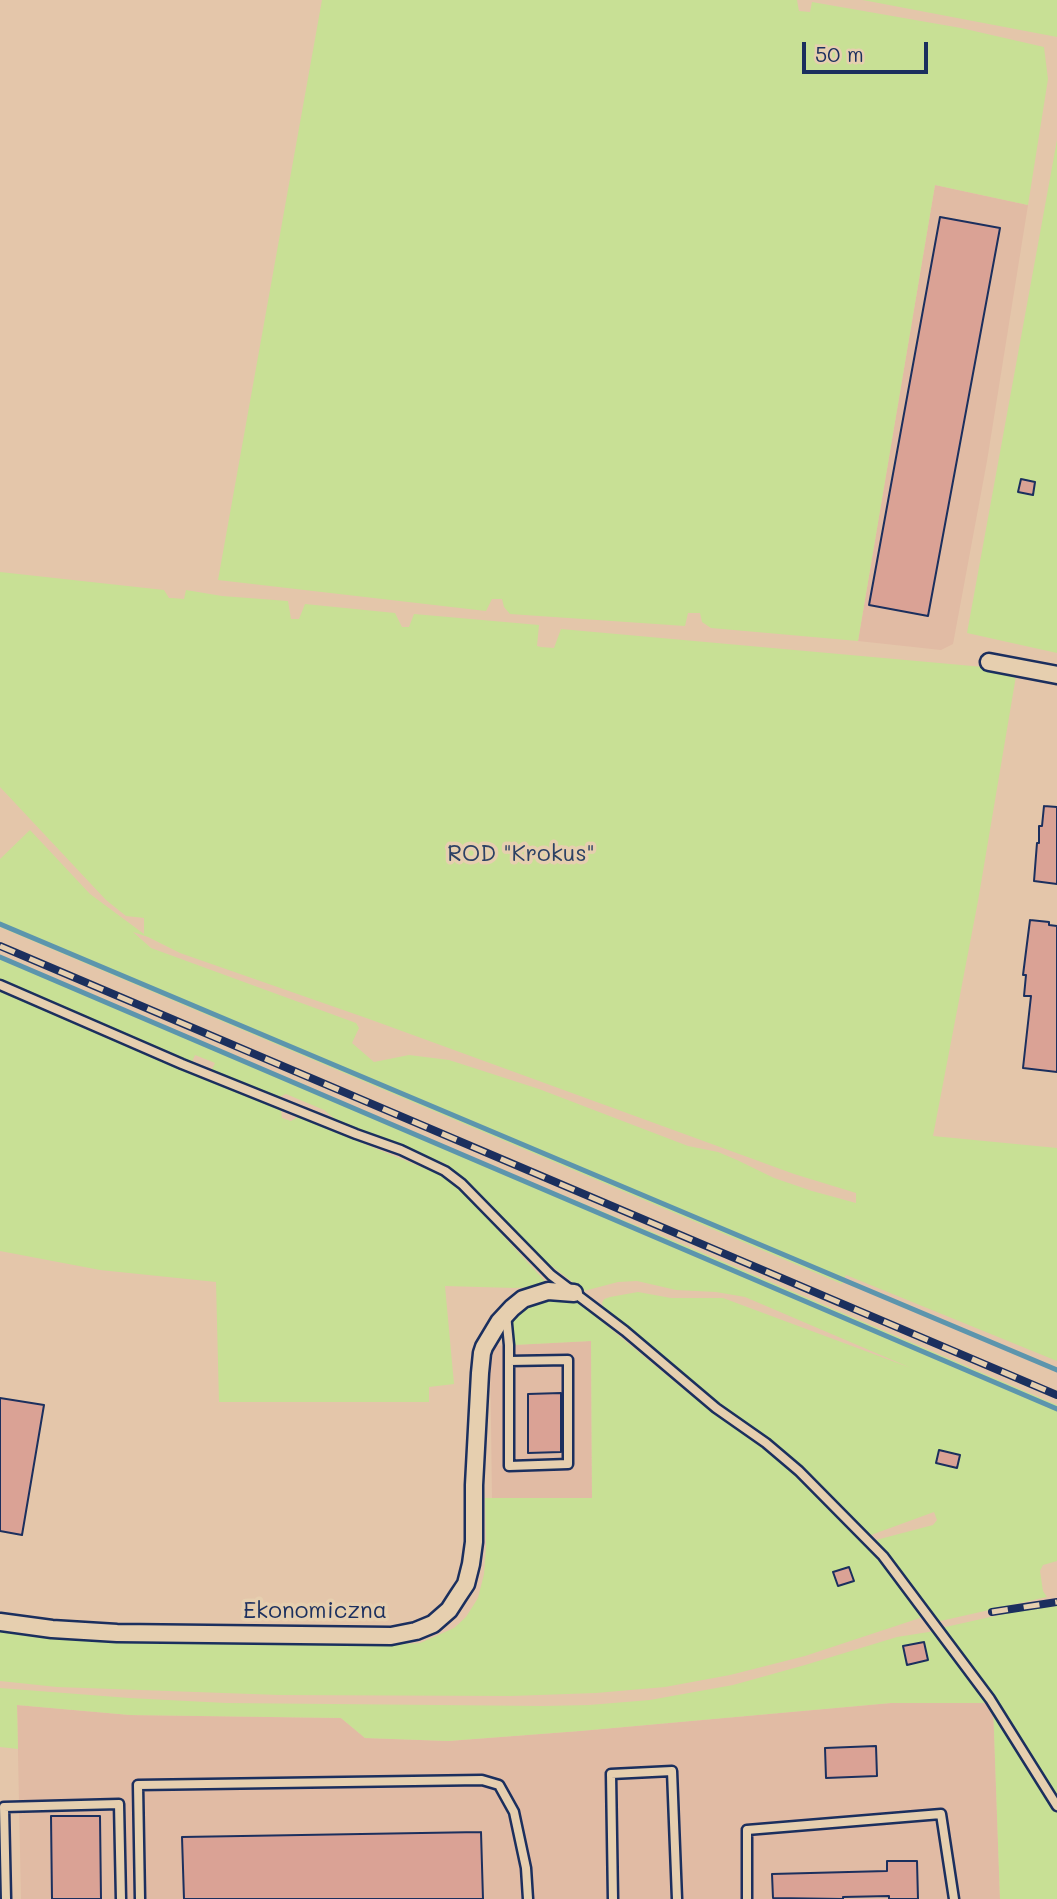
<!DOCTYPE html>
<html>
<head>
<meta charset="utf-8">
<style>
	body { margin:0 }
	#map { position:relative; width:1057px; height:1899px; overflow:hidden; background:#e4c6aa; font-family:Mali,sans-serif }
	canvas { display:block }
	.scale { position:absolute; left:802px; top:42px; width:126px; height:32px; box-sizing:border-box; border:4px solid #1b2f5e; border-top:0; padding-left:9px; font-size:21px; line-height:24px; white-space:nowrap; color:#1b2f5e; -webkit-text-stroke:5px #e6cfaf; paint-order:stroke }
</style>
</head>
<body>
<div id="map">
<canvas width="1057" height="1899"></canvas>
<div class="scale">50 m</div>
</div>
<script>
const ctx = document.querySelector('canvas').getContext('2d');
ctx.lineJoin = 'round';
function fill(path, color) {
  ctx.fillStyle = color;
  ctx.fill(path, 'evenodd');
}
function toPath(rows) {
  const path = new Path2D();
  for (const r of rows) {
    path.moveTo(r[0], r[1]);
    for (let i = 2; i < r.length; i += 2) path.lineTo(r[i], r[i + 1]);
  }
  return path;
}
function stroke(path, color, width, dash) {
  ctx.strokeStyle = color;
  ctx.lineWidth = width;
  ctx.lineCap = dash ? 'butt' : 'round';
  ctx.setLineDash(dash || []);
  ctx.stroke(path);
}
function write(font, color, halo, rows, align = 'center') {
  ctx.font = font + ' Mali,sans-serif';
  ctx.lineWidth = 7;
  ctx.setLineDash([]);
  ctx.textBaseline = 'middle';
  ctx.strokeStyle = halo;
  ctx.fillStyle = color;
  for (const [text, x, y, turn = 0] of rows) {
    ctx.save();
    ctx.translate(x, y);
    ctx.rotate((+turn || 0) * Math.PI / 180);
    ctx.textAlign = isNaN(turn) ? turn : align;
    if (halo) ctx.strokeText(text, 0, 0);
    ctx.fillText(text, 0, 0);
    ctx.restore();
  }
}
fill(toPath([
	[935,185,1028,205,987,461,953,644,941,650,858,641],
	[591,1341,592,1498,492,1498,490,1346],
	[891,1703,993,1703,1000,1899,21,1899,17,1705,130,1715,341,1718,365,1738,448,1741,580,1731]
]), '#e1bba4');
fill(toPath([
	[322,0,797,0,799,11,810,12,812,2,961,28,1044,47,1048,79,1028,205,935,185,858,641,711,628,702,622,700,613,688,613,685,626,510,614,504,607,502,599,492,599,486,611,218,580],
	[862,0,1057,0,1057,37,868,1],
	[1057,140,1057,653,967,633],
	[0,572,164,590,169,598,172,598,184,599,186,590,222,596,288,601,291,619,299,619,305,604,395,613,402,627,409,627,414,614,539,625,537,646,541,647,554,648,561,629,1017,670,978,901,933,1136,1057,1148,1057,1361,846,1275,842,1284,0,927,0,859,30,830,90,894,144,934,144,918,126,916,106,900,0,787],
	[133,932,148,937,180,953,369,1019,794,1174,856,1193,856,1203,812,1191,774,1178,737,1160,718,1152,688,1146,539,1089,449,1060,409,1055,374,1062,352,1043,359,1028,356,1023,151,948],
	[0,957,380,1120,691,1248,1057,1405,1057,1561,1043,1565,1040,1571,1043,1591,1047,1597,936,1622,888,1557,874,1541,724,1410,605,1312,602,1303,604,1299,610,1297,638,1292,671,1298,723,1298,911,1368,745,1297,716,1292,676,1290,637,1281,618,1282,584,1291,536,1254,484,1203,467,1182,444,1163,335,1119,324,1110,286,1094,279,1097,211,1071,215,1063,195,1055,192,1062,146,1045,0,980],
	[939,1450,959,1455,956,1468,936,1462],
	[934,1512,937,1520,933,1525,876,1540,871,1535],
	[0,991,281,1110,282,1118,291,1121,298,1117,441,1175,460,1189,545,1281,535,1287,514,1288,445,1286,454,1384,429,1387,429,1402,219,1402,216,1282,100,1270,0,1251],
	[570,1295,688,1393,771,1453,813,1492,880,1559,896,1576,923,1617,805,1656,730,1675,665,1687,596,1693,511,1696,279,1695,57,1687,0,1681,0,1628,109,1640,403,1644,420,1643,454,1628,466,1617,478,1598,484,1574,486,1546,485,1498,592,1498,591,1341,514,1345,512,1314,537,1300],
	[849,1567,854,1581,845,1579,836,1582,833,1572],
	[1057,1606,1057,1899,1000,1899,993,1703,941,1628,1026,1609],
	[935,1631,987,1703,891,1703,580,1731,448,1741,365,1738,341,1718,130,1715,17,1705,18,1749,0,1747,0,1688,129,1698,226,1703,543,1706,589,1705,650,1700,733,1685,805,1665,897,1637],
	[924,1642,928,1660,907,1664,904,1646]
]), '#c8e095');
stroke(toPath([
	[0,924,1057,1370],
	[0,957,1057,1409]
]), '#5c95ad', 5);
const building = toPath([
	[940,217,1000,228,928,616,869,605,940,217],
	[1021,479,1035,482,1033,495,1018,492,1021,479],
	[1044,806,1057,807,1057,884,1034,881,1037,843,1039,843,1039,826,1042,826,1044,806],
	[1030,920,1049,922,1049,925,1057,926,1057,1072,1023,1068,1031,996,1024,996,1026,975,1023,975,1030,920],
	[561,1393,561,1452,528,1453,528,1394,561,1393],
	[0,1398,44,1405,22,1535,0,1531,0,1398],
	[939,1450,960,1455,957,1468,936,1463,939,1450],
	[849,1567,854,1581,838,1586,833,1572,849,1567],
	[924,1642,928,1660,907,1665,903,1646,924,1642],
	[876,1746,877,1776,826,1778,825,1748,876,1746],
	[51,1816,100,1816,101,1899,52,1899,51,1816],
	[481,1832,483,1899,184,1899,182,1837,481,1832],
	[887,1861,917,1861,918,1899,889,1899,889,1896,843,1897,843,1899,773,1898,772,1874,887,1871,887,1861]
]);
fill(building, '#daa295');
stroke(building, '#1b2f5e', 2);
const service = toPath([
	[0,985,182,1064,356,1134,401,1150,445,1171,462,1184,551,1275,625,1331,716,1408,766,1443,799,1471,883,1556,990,1699,1057,1806],
	[506,1314,509,1345,509,1466,568,1464,568,1360,509,1361],
	[6,1899,4,1807,119,1804,121,1899],
	[140,1899,138,1785,482,1780,499,1785,514,1812,526,1868,528,1899],
	[613,1899,611,1774,672,1771,677,1899],
	[747,1899,747,1830,941,1814,954,1899]
]);
const minor = toPath([
	[989,662,1057,675],
	[0,1622,52,1629,117,1633,391,1636,416,1631,433,1624,449,1610,458,1596,466,1584,471,1564,474,1542,474,1485,480,1373,482,1353,484,1347,499,1322,512,1308,523,1299,548,1291,574,1293]
]);
stroke(service, '#1b2f5e', 13);
stroke(minor, '#1b2f5e', 21);
stroke(service, '#e6cfaf', 8);
stroke(minor, '#e6cfaf', 16);
const rail = toPath([
	[0,946,1057,1395],
	[992,1612,1057,1602]
]);
stroke(rail, '#1b2f5e', 8);
stroke(rail, '#e6cfaf', 5, [16]);
write('23px', '#2c4164', '#e6cfaf', [
	["ROD \"Krokus\"",521,854]
]);
write('23px', '#1b2f5e', '#e6cfaf', [
	["Ekonomiczna",315,1611]
]);
</script>
</body>
</html>
